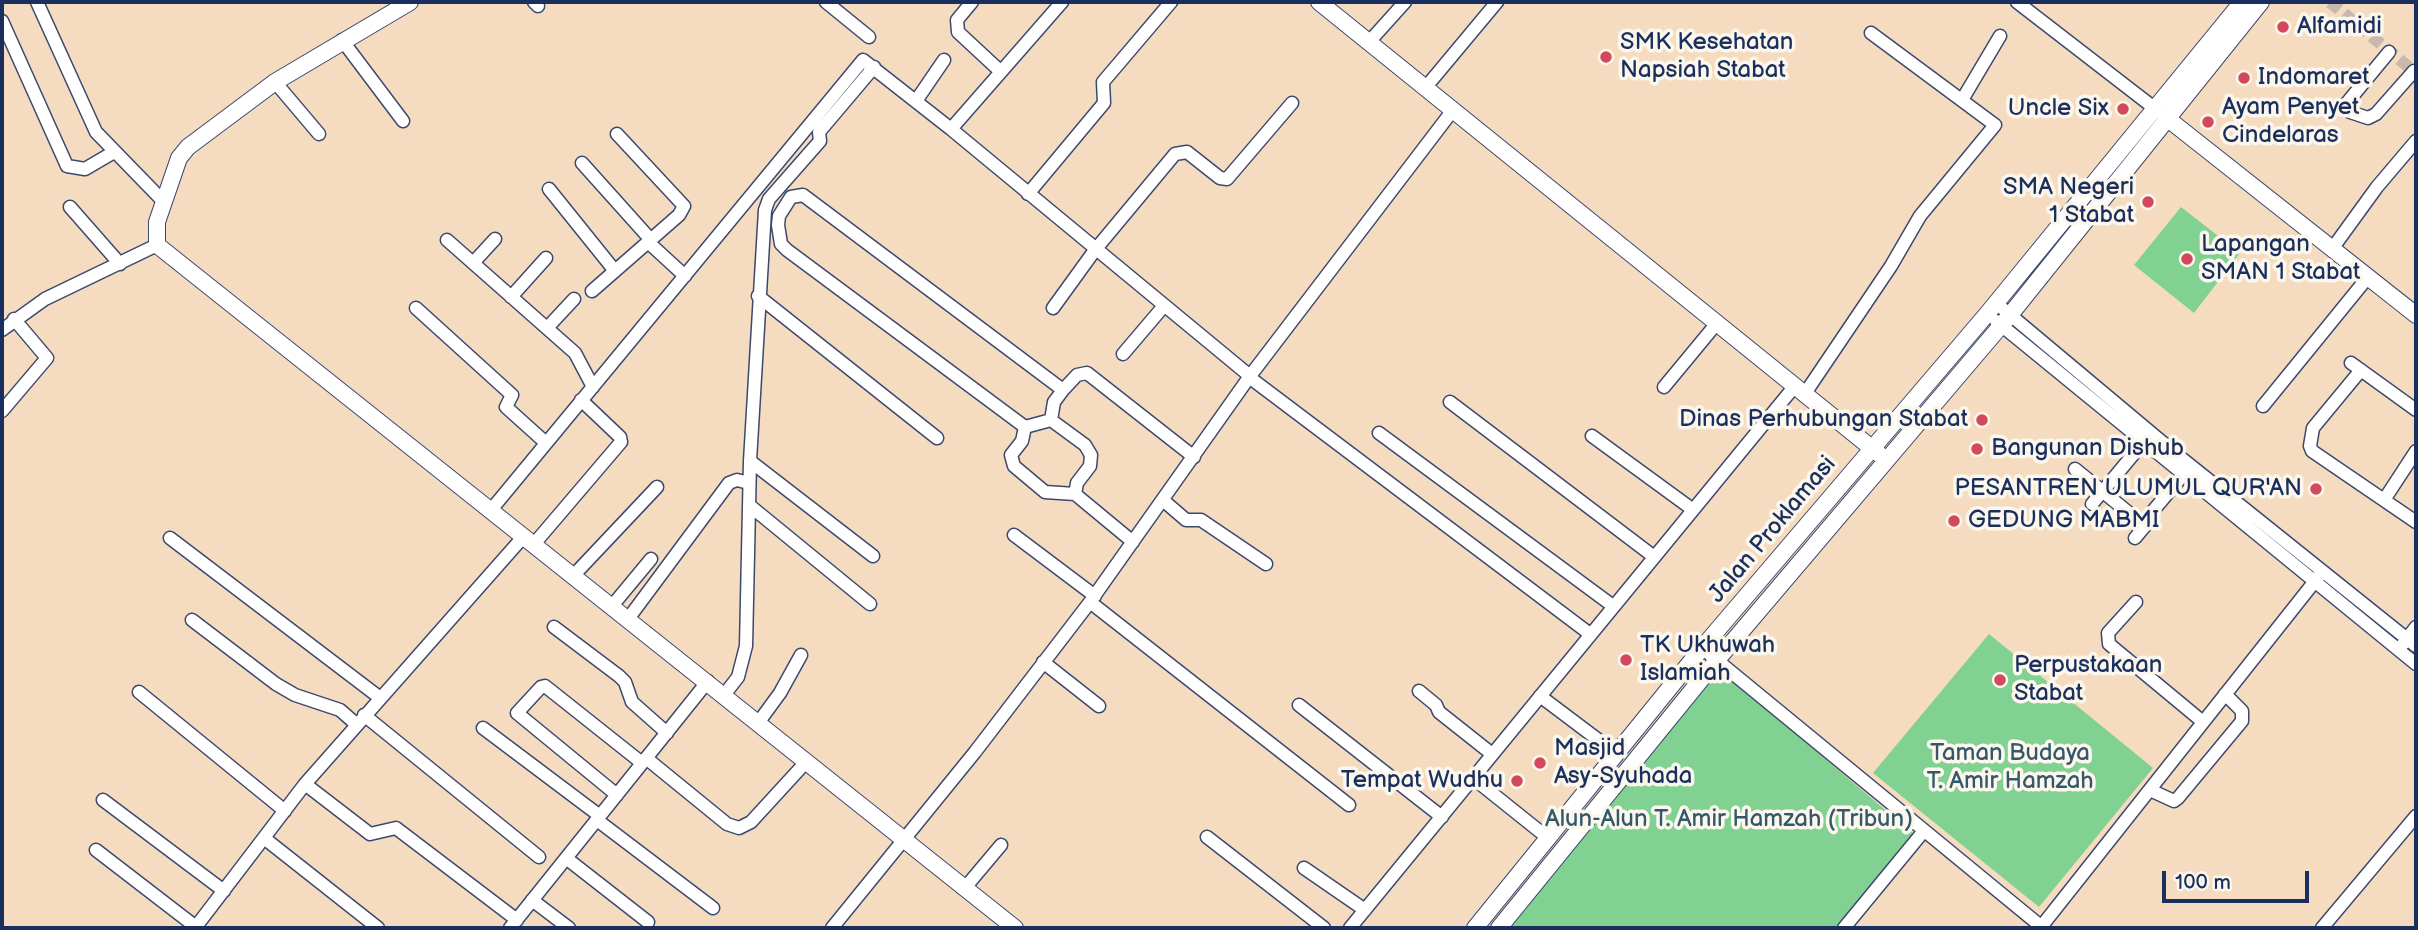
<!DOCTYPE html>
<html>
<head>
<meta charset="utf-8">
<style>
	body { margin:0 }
	#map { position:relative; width:2418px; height:930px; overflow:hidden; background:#f5dcc0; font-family:"Balsamiq Sans",sans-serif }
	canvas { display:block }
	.frame { position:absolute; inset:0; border:4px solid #1b2f5e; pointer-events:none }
	.scale { position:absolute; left:2162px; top:871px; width:147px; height:32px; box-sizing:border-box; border:4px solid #1b2f5e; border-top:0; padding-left:9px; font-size:21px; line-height:24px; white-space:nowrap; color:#1b2f5e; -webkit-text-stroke:5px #fbf7ec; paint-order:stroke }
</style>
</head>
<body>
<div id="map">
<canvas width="2418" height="930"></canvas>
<div class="frame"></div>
<div class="scale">100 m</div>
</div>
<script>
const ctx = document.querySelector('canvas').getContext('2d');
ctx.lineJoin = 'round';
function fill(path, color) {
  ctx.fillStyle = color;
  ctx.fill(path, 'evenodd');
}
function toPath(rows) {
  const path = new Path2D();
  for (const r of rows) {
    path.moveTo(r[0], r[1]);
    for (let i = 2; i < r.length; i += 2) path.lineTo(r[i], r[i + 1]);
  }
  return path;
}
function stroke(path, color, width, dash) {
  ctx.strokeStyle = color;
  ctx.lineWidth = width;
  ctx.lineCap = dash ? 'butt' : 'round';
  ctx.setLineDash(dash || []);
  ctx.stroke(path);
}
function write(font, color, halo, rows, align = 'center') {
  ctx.font = font + ' "Balsamiq Sans",sans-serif';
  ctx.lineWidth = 7;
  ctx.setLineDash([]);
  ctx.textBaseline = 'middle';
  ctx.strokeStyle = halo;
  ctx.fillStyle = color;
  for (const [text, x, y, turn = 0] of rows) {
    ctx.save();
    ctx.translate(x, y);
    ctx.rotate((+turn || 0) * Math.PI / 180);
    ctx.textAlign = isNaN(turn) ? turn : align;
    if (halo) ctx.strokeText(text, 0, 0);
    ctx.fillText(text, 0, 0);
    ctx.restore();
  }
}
fill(toPath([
	[2181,207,2240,253,2194,313,2134,265],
	[1989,634,2153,768,2039,907,1873,773],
	[1715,665,1917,837,1841,928,1502,928]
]), '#80d192');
stroke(toPath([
	[2330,2,2416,73]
]), '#c9b9ac', 12, [12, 6]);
const street = toPath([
	[37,2,96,132,164,202],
	[534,2,538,6],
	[826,2,869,37],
	[972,2,957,20,958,32,1000,71],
	[2017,2,2162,114],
	[2,21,67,166,85,169,114,152],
	[342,40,403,121],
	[1369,42,1405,2],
	[2389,52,2346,104,2350,112,2368,118,2376,114,2414,71],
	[275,82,319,134],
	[1426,87,1497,2],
	[1962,100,2000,36],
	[916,101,944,60],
	[951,129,1062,2],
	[582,163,651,240],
	[549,189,615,271],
	[1028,194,1104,103,1103,82,1171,2],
	[70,207,120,264],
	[447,240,575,353,593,387],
	[648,242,685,276],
	[2332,249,2377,187,2416,141],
	[473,263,495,239],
	[592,291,679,215,684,206,617,134],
	[758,296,937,438],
	[511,297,546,258],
	[1996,303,2180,457,2416,646],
	[416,308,512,395,506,407,546,443],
	[1053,308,1095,250,1175,154,1187,152,1220,178,1227,179,1292,103],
	[1996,321,2416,664],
	[547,328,574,299],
	[2,330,45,299,157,245],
	[1123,354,1163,307],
	[2351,363,2416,410],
	[2361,370,2313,428,2310,446,2312,451,2416,522],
	[1249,377,1590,634],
	[1664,387,1717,323],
	[1804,395,1891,266,1920,216,1995,125,1871,33],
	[1450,402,1653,556],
	[2263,406,2368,277],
	[2,411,47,358,14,319],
	[1051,420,1085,445,1091,455,1090,466,1077,483,1075,494],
	[1025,427,787,250,781,244,778,225,779,216,791,197,803,195,1063,390],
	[1379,433,1613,606],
	[1592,436,1692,509],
	[750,461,873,556],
	[2075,469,2145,526,2135,538],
	[2384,500,2416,451],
	[1164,501,1186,520,1201,520,1266,564],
	[2092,504,2147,438],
	[749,505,870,604],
	[491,510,863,60,951,129,1250,376],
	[2142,524,2184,474],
	[1014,535,1095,596],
	[170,538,379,697],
	[1133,542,1075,494,1045,492,1014,466,1011,455,1022,441,1025,427,1051,420,1054,402,1063,390,1077,375,1087,373,1194,457],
	[534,544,621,442,620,437,581,400],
	[573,576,657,487],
	[1090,602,1349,805],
	[2136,602,2108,633,2109,644,2203,722],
	[612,606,651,559],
	[628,619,729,483,737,480,749,483],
	[192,620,276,684,295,695,340,710,356,724],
	[554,627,619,676,625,682,632,702,667,733],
	[2403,644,2416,627],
	[1702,648,2043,928],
	[1043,662,1099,706],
	[1419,691,1436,705,1439,712,1492,754],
	[139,692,285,811],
	[724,695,738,677,746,646,750,461,765,210,769,199,820,141,819,132,874,67],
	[1540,696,1617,754],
	[1299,705,1442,817],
	[364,715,539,857],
	[758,723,780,693,801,655],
	[483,728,600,816],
	[646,758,727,824,739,828,751,822,806,762],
	[1473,778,1548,838],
	[305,784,370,834,396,828,517,920],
	[2150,790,2174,801,2178,798,2242,721,2242,711,2225,694],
	[617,795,517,713,541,687,545,686,642,763],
	[103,800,224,891],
	[597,820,713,908],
	[1207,837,1324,928],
	[264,838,378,928],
	[96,850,196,927],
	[566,858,648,922],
	[1304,868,1365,910],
	[964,889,1001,845],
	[532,900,569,928],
	[2041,927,2319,576],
	[195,928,305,784,524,536],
	[510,928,708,681],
	[832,928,975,752,1090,602,1250,376,1453,110],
	[1350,928,1794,387],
	[1844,928,1923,832],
	[2322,928,2416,816]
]);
const secondary = toPath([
	[410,2,275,82,188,147,179,158,157,222,157,245,1015,928],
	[1319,2,1879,454],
	[2168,119,2416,315],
	[1475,928,1702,648,1987,314,2242,2],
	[1499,928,1717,660,2010,315,2261,2]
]);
stroke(street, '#3c496d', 15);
stroke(secondary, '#3c496d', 18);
stroke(street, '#fff', 12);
stroke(secondary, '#fff', 16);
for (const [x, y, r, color] of [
	[2283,27,7,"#d1495b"],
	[1606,57,7,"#d1495b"],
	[2244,78,7,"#d1495b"],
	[2123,109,7,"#d1495b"],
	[2208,122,7,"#d1495b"],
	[2148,202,7,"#d1495b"],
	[2187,259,7,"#d1495b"],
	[1982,420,7,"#d1495b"],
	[1977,449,7,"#d1495b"],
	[2316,489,7,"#d1495b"],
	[1954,521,7,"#d1495b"],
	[1626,660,7,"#d1495b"],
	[2000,680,7,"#d1495b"],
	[1540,763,7,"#d1495b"],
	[1517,781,7,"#d1495b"]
]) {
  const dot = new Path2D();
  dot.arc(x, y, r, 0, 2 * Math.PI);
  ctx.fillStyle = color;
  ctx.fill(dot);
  stroke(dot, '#fbf7ec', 2.5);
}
write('24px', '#1b2f5e', '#fbf7ec', [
	["Alfamidi",2297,27],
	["SMK Kesehatan",1620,43],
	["Napsiah Stabat",1620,71],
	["Indomaret",2258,78],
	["Ayam Penyet",2222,108],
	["Cindelaras",2222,136],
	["Uncle Six",2109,109,"right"],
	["SMA Negeri",2134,188,"right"],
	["1 Stabat",2134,216,"right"],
	["Lapangan",2201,245],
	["SMAN 1 Stabat",2201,273],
	["Dinas Perhubungan Stabat",1968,420,"right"],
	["Bangunan Dishub",1991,449],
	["PESANTREN ULUMUL QUR'AN",2302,489,"right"],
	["GEDUNG MABMI",1968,521],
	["TK Ukhuwah",1640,646],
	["Islamiah",1640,674],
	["Perpustakaan",2014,666],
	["Stabat",2014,694],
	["Masjid",1554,749],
	["Asy-Syuhada",1554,777],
	["Tempat Wudhu",1503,781,"right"]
], 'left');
write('24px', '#1b2f5e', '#fbf7ec', [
	["Jalan Proklamasi",1773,530,-50]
]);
write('24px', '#34586b', '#fbf7ec', [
	["Taman Budaya",2010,754],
	["T. Amir Hamzah",2010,782],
	["Alun-Alun T. Amir Hamzah (Tribun)",1729,820]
]);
</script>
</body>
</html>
